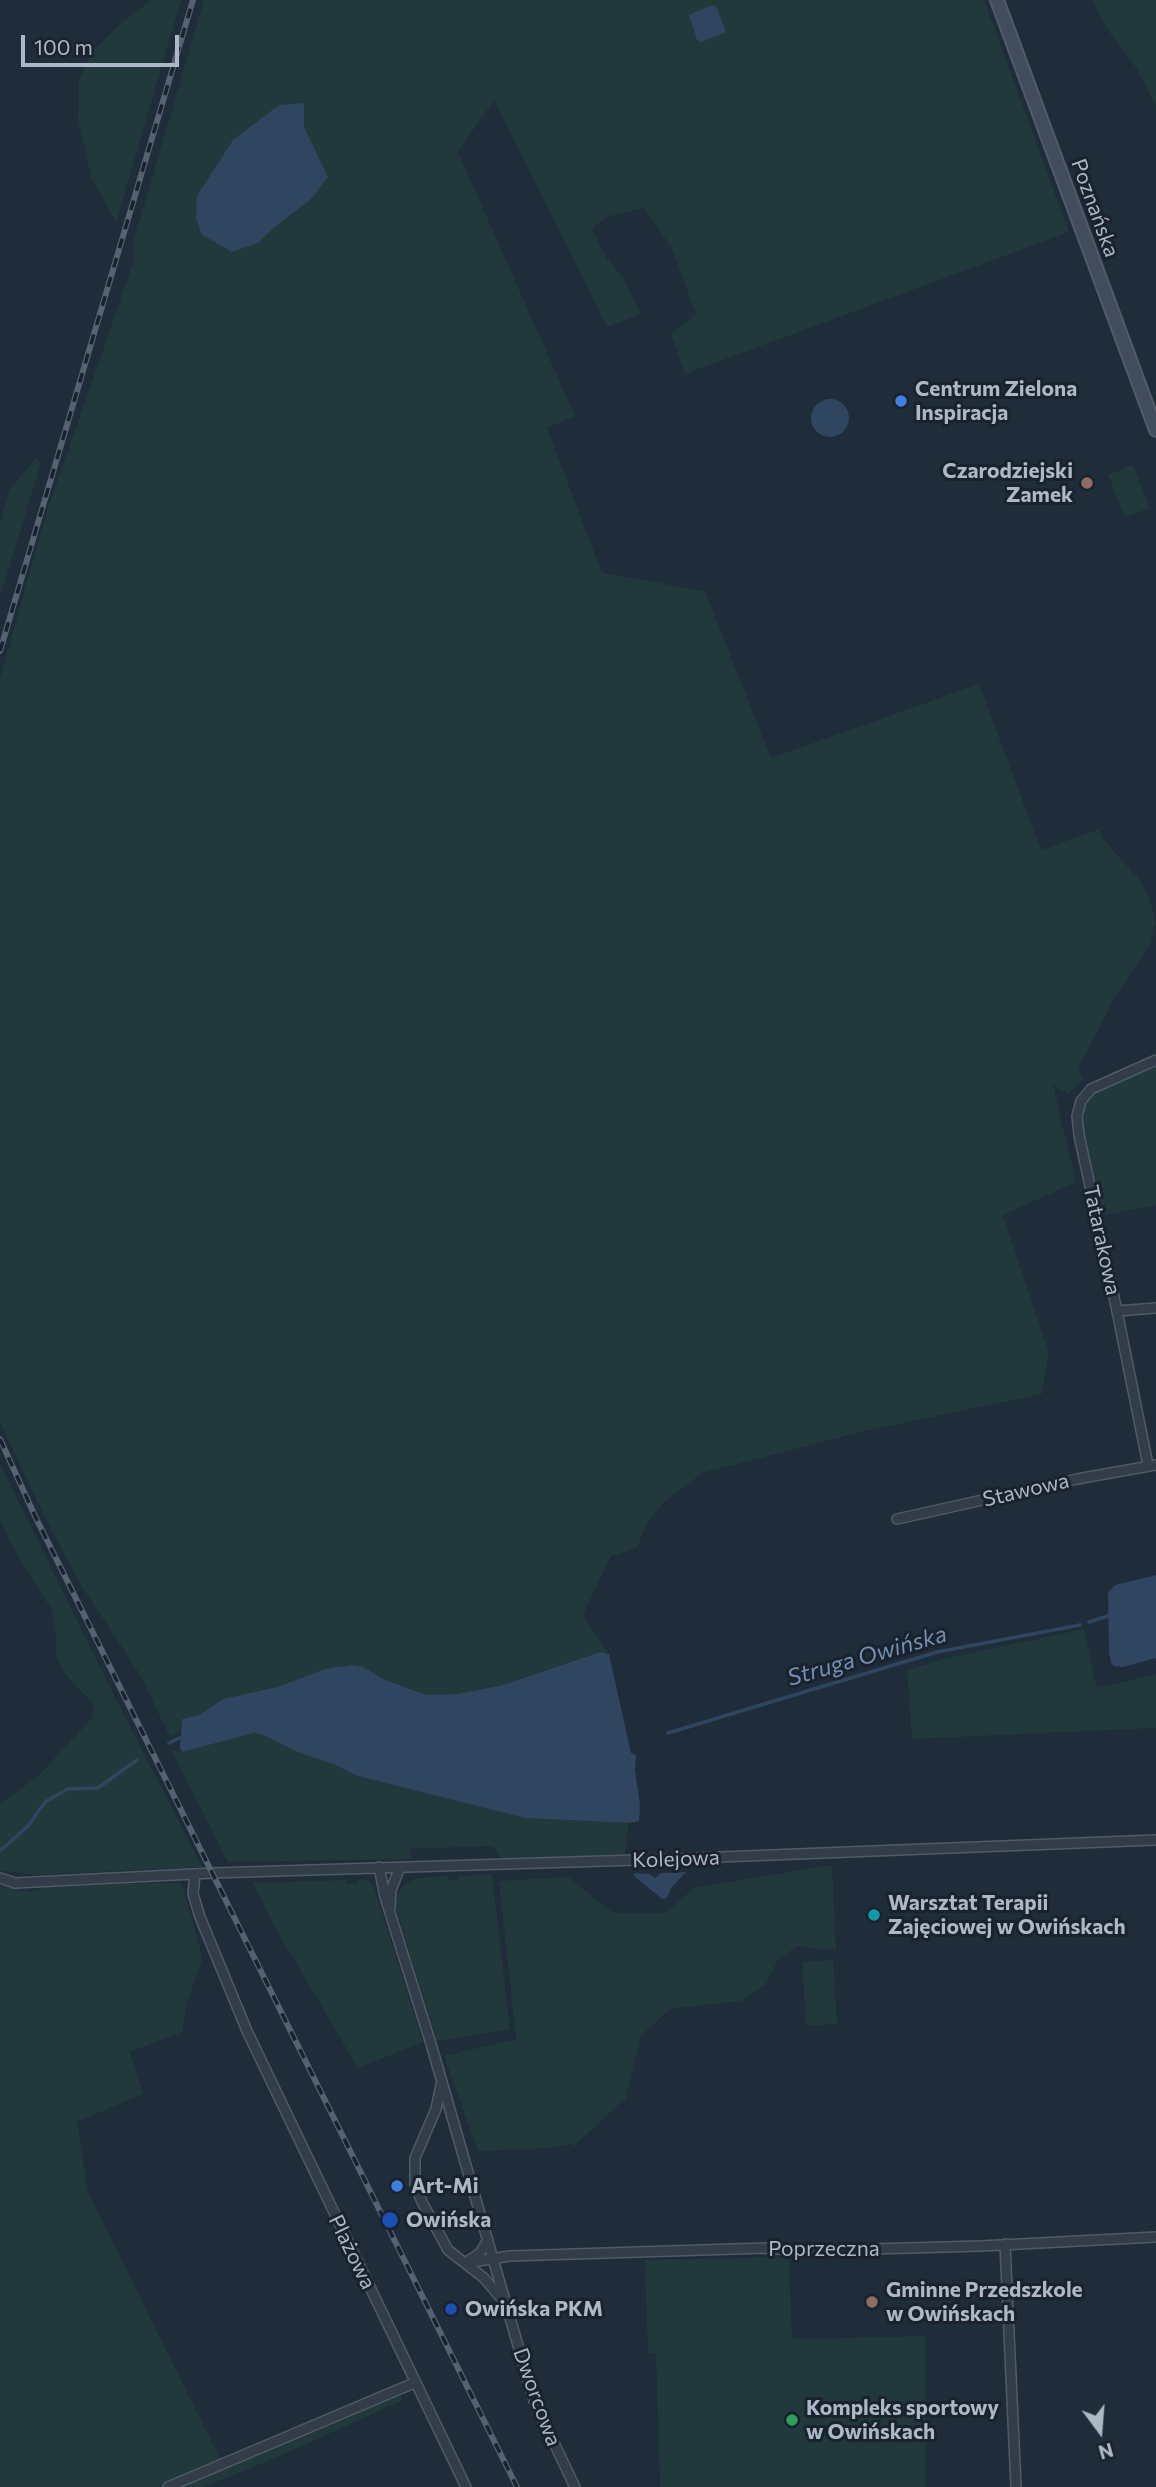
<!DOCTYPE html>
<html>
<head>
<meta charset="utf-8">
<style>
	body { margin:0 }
	#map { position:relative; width:1156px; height:2487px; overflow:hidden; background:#1f2c39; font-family:Commissioner,sans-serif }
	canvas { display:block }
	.north { position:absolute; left:1065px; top:2396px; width:70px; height:70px; -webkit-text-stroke:5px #19222e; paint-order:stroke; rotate:164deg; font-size:19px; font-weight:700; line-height:28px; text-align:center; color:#adb8c6 }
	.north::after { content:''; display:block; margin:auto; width:24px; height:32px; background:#adb8c6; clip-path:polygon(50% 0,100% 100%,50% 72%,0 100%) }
	.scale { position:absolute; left:21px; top:35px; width:158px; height:32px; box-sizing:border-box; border:4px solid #adb8c6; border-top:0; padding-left:9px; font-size:21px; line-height:24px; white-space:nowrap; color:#adb8c6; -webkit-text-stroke:5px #19222e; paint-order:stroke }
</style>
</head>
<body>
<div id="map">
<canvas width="1156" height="2487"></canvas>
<div class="north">N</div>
<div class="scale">100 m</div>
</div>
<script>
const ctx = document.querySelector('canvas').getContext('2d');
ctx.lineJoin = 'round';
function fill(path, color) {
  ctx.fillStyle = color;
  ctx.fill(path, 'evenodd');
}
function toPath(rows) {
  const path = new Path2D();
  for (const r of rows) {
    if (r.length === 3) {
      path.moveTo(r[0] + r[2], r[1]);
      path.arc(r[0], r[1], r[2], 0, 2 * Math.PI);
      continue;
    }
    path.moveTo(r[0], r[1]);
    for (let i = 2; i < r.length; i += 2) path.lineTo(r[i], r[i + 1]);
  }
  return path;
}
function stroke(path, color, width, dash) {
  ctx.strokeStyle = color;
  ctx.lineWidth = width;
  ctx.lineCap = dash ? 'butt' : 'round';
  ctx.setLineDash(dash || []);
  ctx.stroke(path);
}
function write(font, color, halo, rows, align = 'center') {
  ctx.font = font + ' Commissioner,sans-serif';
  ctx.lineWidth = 6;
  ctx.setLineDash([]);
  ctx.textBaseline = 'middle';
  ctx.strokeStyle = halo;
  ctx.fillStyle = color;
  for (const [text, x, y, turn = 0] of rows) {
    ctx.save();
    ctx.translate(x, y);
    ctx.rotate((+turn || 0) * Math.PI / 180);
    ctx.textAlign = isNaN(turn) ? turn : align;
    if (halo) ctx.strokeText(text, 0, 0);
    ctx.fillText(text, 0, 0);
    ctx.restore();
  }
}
fill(toPath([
	[151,0,181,0,116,223,91,177,78,119,79,79,93,51,119,25],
	[204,0,984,0,1069,232,685,374,671,334,696,314,672,248,644,208,606,217,592,229,606,257,624,279,641,314,607,327,494,100,458,152,575,416,547,428,602,573,705,591,771,758,979,684,1041,850,1099,829,1102,838,1138,878,1149,897,1156,923,1150,946,1114,999,1078,1069,1083,1080,1068,1094,1053,1085,1076,1182,1003,1215,1049,1353,1042,1394,865,1431,702,1473,663,1503,646,1525,637,1548,611,1556,583,1615,609,1654,599,1652,503,1685,457,1694,427,1695,385,1680,362,1667,351,1665,325,1669,277,1687,223,1699,199,1715,182,1719,180,1730,170,1737,139,1673,82,1587,46,1520,0,1422,0,678,47,511,133,263,133,243],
	[303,103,304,127,311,146,277,225,258,243,232,252,202,235,233,140,254,126],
	[1092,0,1156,0,1156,106,1137,69,1110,33],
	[36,458,41,464,0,597,0,522,10,489],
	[1133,465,1150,508,1125,517,1108,475],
	[1156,1066,1156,1205,1101,1216,1082,1131,1082,1112,1087,1099,1101,1089],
	[0,1464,117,1701,202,1867,34,1875,0,1870,0,1804,38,1776,92,1718,94,1705,64,1673,56,1656,56,1633,51,1609,12,1546,0,1520],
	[1084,1629,1097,1688,1156,1674,1156,1728,912,1739,907,1670,952,1657],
	[254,1733,265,1736,300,1753,333,1764,358,1776,525,1818,629,1823,625,1854,501,1860,493,1846,411,1849,411,1859,228,1862,172,1751,182,1752],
	[832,1865,836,1951,797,1946,778,1960,766,1984,741,2001,670,2009,641,2036,626,2098,573,2147,572,2143,553,2148,478,2151,444,2056,516,2039,499,1881,568,1877,613,1913,665,1913,694,1888],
	[492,1874,510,2029,437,2041,396,1910,397,1895,404,1885,416,1878,447,1876,448,1880,458,1880,459,1876],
	[358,1879,368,1880,374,1887,423,2042,358,2068,274,1926,253,1883,346,1880,346,1884,357,1884],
	[181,1882,200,1948,202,1960,188,2000,182,2032,130,2052,143,2094,77,2122,88,2192,220,2459,394,2384,403,2400,280,2456,204,2487,0,2487,0,1885,29,1892,47,1887],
	[833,1960,837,2024,806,2026,802,1962],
	[776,2257,789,2259,792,2339,926,2336,926,2487,660,2487,656,2353,648,2353,645,2260]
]), '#21393a');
fill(toPath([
	[712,5,717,8,726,32,701,42,697,40,689,15],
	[304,103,304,127,328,177,311,199,277,225,258,243,232,252,202,235,196,218,197,196,233,140,279,105],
	[830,418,19],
	[1156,1575,1156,1658,1123,1667,1114,1666,1111,1663,1109,1652,1108,1593,1115,1585],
	[600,1652,609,1654,631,1753,636,1755,635,1770,640,1805,639,1821,629,1823,525,1818,358,1776,333,1764,300,1753,265,1736,254,1733,182,1752,180,1748,182,1719,199,1715,223,1699,277,1687,325,1669,351,1665,363,1667,385,1680,427,1695,457,1694,503,1685],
	[686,1872,671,1888,667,1898,662,1899,634,1876,634,1873,649,1874,655,1878,661,1873]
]), '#304660');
stroke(toPath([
	[1089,1622,1111,1615],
	[668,1733,937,1652,1080,1625],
	[169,1743,186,1735],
	[0,1851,28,1826,45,1802,68,1789,98,1788,137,1760]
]), '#304660', 3.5);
const minor = toPath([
	[1117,1311,1156,1308],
	[1148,1465,1117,1311,1079,1135,1077,1116,1081,1101,1091,1089,1156,1060],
	[897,1519,1077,1479,1156,1465],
	[379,1867,385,1897,431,2044,534,2401,575,2487],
	[195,1874,193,1894,200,1917,247,2031,466,2487],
	[0,1878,15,1883,213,1873,669,1859,1156,1840],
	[390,1908,391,1890,400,1867],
	[441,2085,436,2109,415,2158,415,2184,422,2202,448,2250,484,2278,500,2297],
	[1005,2244,1016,2487],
	[467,2262,480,2253,488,2240],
	[465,2263,510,2256,766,2248,800,2251,981,2246,1156,2237],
	[168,2487,414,2383]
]);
const secondary = toPath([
	[997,0,1156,430]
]);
stroke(minor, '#505b67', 12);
stroke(secondary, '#505b67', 16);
stroke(minor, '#333d4a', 9);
stroke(secondary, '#414d5d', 12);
const rail = toPath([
	[0,651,193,0],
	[0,1439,35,1516,517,2487]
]);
stroke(rail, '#556271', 6);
stroke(rail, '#19222e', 3.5, [10]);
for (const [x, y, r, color] of [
	[901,401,7,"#3f7fe0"],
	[1087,483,7,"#8d6e63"],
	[874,1915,7,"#0f9aa8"],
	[397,2186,7,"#3f7fe0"],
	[390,2220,9,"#1a4fb4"],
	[872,2302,7,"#8d6e63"],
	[451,2309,7,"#1a4fb4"],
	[792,2420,7,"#2e9e5b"]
]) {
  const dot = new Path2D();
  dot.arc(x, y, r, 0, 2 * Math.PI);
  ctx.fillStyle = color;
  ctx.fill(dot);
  stroke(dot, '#19222e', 2.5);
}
write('21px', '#adb8c6', '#19222e', [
	["Poznańska",1095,208,70],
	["Tatarakowa",1102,1240,78],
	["Stawowa",1026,1490,-13],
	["Kolejowa",676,1859,-2],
	["Poprzeczna",824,2249],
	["Plażowa",352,2252,64],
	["Dworcowa",537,2397,70]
]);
write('bold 21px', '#adb8c6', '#19222e', [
	["Centrum Zielona",915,389],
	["Inspiracja",915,413],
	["Czarodziejski",1073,471,"right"],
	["Zamek",1073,495,"right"],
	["Warsztat Terapii",888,1903],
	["Zajęciowej w Owińskach",888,1927],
	["Art-Mi",411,2186],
	["Owińska",406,2220],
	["Gminne Przedszkole",886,2290],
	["w Owińskach",886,2314],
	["Owińska PKM",465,2309],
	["Kompleks sportowy",806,2408],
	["w Owińskach",806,2432]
], 'left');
write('italic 23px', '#7490b1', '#19222e', [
	["Struga Owińska",867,1656,-16]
]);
</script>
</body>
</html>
